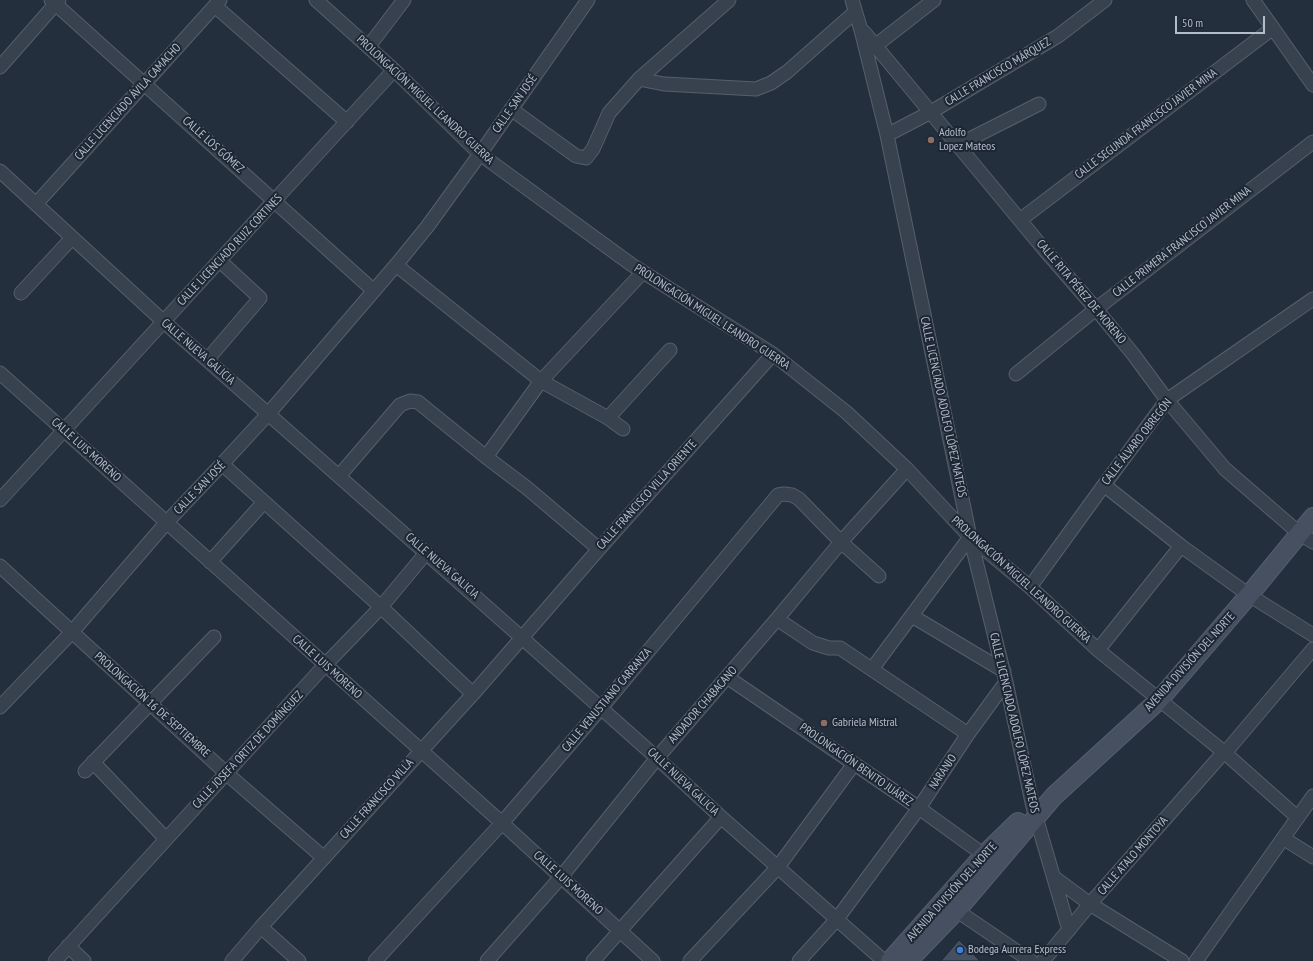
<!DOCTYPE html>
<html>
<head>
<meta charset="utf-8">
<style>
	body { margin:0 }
	#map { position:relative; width:1313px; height:961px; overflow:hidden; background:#242f3e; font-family:"PT Sans Narrow",sans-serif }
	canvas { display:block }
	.scale { position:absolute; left:1175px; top:16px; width:90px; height:18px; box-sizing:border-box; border:2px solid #b4bcc9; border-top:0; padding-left:5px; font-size:12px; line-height:14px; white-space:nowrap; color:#b4bcc9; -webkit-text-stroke:3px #1d2633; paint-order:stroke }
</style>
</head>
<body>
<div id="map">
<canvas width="1313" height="961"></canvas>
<div class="scale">50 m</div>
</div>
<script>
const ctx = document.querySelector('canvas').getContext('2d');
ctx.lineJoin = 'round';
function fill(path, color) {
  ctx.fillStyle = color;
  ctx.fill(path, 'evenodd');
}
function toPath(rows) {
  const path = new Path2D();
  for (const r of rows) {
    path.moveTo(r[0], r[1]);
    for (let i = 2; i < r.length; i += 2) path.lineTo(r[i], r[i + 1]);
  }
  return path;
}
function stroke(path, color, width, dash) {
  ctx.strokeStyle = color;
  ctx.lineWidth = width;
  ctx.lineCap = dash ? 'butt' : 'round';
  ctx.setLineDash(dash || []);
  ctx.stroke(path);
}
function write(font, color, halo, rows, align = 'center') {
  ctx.font = font + ' "PT Sans Narrow",sans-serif';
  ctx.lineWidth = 4;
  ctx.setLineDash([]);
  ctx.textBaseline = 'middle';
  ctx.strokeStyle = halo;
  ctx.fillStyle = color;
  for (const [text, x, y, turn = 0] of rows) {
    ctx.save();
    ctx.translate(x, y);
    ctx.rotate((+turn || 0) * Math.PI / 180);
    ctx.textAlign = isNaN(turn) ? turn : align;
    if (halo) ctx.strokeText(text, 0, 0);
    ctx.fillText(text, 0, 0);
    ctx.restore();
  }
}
const building = toPath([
	[959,940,980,961,941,961,959,940]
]);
fill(building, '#455162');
stroke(building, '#1f2835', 1);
const street = toPath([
	[51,0,374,291],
	[316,0,394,70,480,154,632,265,773,354,846,412,907,469,970,537,1030,587,1098,650,1225,753,1297,817],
	[852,0,861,30,887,135,970,537,1006,682,1033,807,1069,930],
	[1253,0,1313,85],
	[215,6,347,122],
	[864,32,1043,248,1096,309,1133,354,1167,400,1225,469,1299,533,1313,542],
	[369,46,404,0],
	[875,46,934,0],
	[0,67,59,0],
	[639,79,664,84,756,89,771,83,787,72,855,12],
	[511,109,576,156,586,158,593,149,609,113,639,79,729,0],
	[887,135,931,112,1058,36,1105,0],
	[958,145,1039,104],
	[0,171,164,322,521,637,657,758,721,817,884,961],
	[36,204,220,0],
	[1020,220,1273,28],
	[396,265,541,381,608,418,623,429],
	[21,293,72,238],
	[207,360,260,298,220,261],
	[0,373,502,823,653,961],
	[1016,374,1096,309,1313,142],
	[608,418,670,350],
	[486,457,541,381,643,272],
	[222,464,381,607,473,694],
	[339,476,400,405,410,401,418,402,486,457,527,488,599,549],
	[1104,485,1181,546,1249,595,1313,635],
	[0,500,394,70],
	[210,562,264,502],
	[0,566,226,773,324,858],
	[1030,587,1104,485,1167,400,1313,299],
	[912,616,1004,671],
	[777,619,813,643,829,648,840,648,968,734],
	[1098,650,1181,546],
	[872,669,970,537],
	[727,677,919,808,984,855],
	[0,707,72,632,166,523,222,464,269,413,396,265,427,227,480,154,588,0],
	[1225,753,1313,649],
	[93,762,166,839],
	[85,771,214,637],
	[1283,838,1313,857],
	[1055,878,1090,904,1182,961],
	[950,906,1031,961],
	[261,927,299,961],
	[68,946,84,961],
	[55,961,325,665,381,607,426,553],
	[232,961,261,927,473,694,599,549,773,354],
	[375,961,502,823,601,708,778,495,784,494,792,495,799,499,841,542,879,576],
	[487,961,561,877,657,758,777,619,841,542,907,469],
	[593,961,721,817],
	[690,961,778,867,854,764],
	[799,961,837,919,919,808,968,734,1006,682],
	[1043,961,1090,904,1224,752],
	[1196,961,1313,796]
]);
const secondary = toPath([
	[890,961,984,855,1018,822],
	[908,961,957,910,1054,796,1159,700,1249,595,1313,517]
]);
stroke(street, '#565f6c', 15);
stroke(secondary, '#565f6c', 20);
stroke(street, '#38414e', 13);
stroke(secondary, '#465061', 18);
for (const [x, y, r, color] of [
	[931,140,4,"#8d6e63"],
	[824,723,4,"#8d6e63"],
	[960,950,4,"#3f7fe0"]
]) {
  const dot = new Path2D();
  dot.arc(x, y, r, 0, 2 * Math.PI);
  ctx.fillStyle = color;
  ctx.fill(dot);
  stroke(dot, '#1d2633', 1.5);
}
write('12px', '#b4bcc9', '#1d2633', [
	["CALLE FRANCISCO MÁRQUEZ",998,72,-31],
	["PROLONGACIÓN MIGUEL LEANDRO GUERRA",425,100,43],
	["CALLE LICENCIADO ÁVILA CAMACHO",128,102,-48],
	["CALLE SAN JOSÉ",515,104,-55],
	["CALLE SEGUNDA FRANCISCO JAVIER MINA",1146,124,-37],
	["CALLE LOS GÓMEZ",213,145,42],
	["CALLE PRIMERA FRANCISCO JAVIER MINA",1182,242,-38],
	["CALLE LICENCIADO RUIZ CORTINES",230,250,-47],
	["CALLE RITA PÉREZ DE MORENO",1081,292,50],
	["PROLONGACIÓN MIGUEL LEANDRO GUERRA",712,317,33],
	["CALLE NUEVA GALICIA",198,352,41],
	["CALLE LICENCIADO ADOLFO LÓPEZ MATEOS",943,407,78],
	["CALLE ÁLVARO OBREGÓN",1137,442,-52],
	["CALLE LUIS MORENO",86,450,42],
	["CALLE SAN JOSÉ",200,488,-46],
	["CALLE FRANCISCO VILLA ORIENTE",647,495,-48],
	["CALLE NUEVA GALICIA",442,566,41],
	["PROLONGACIÓN MIGUEL LEANDRO GUERRA",1021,580,42],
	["AVENIDA DIVISIÓN DEL NORTE",1190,662,-48],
	["CALLE LUIS MORENO",327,667,42],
	["CALLE VENUSTIANO CARRANZA",607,700,-50],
	["PROLONGACIÓN 16 DE SEPTIEMBRE",152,705,42],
	["ANDADOR CHABACANO",703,705,-49],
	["CALLE LICENCIADO ADOLFO LÓPEZ MATEOS",1014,723,77],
	["CALLE JOSEFA ORTIZ DE DOMÍNGUEZ",248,750,-47],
	["PROLONGACIÓN BENITO JUÁREZ",856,765,35],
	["NARANJO",943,772,-56],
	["CALLE NUEVA GALICIA",683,782,43],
	["CALLE FRANCISCO VILLA",377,799,-48],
	["CALLE ATALO MONTOYA",1133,856,-49],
	["CALLE LUIS MORENO",568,883,42],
	["AVENIDA DIVISIÓN DEL NORTE",952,892,-48]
]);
write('12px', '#b4bcc9', '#1d2633', [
	["Adolfo",939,133],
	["Lopez Mateos",939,147],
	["Gabriela Mistral",832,723],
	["Bodega Aurrera Express",968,950]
], 'left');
</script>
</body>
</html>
